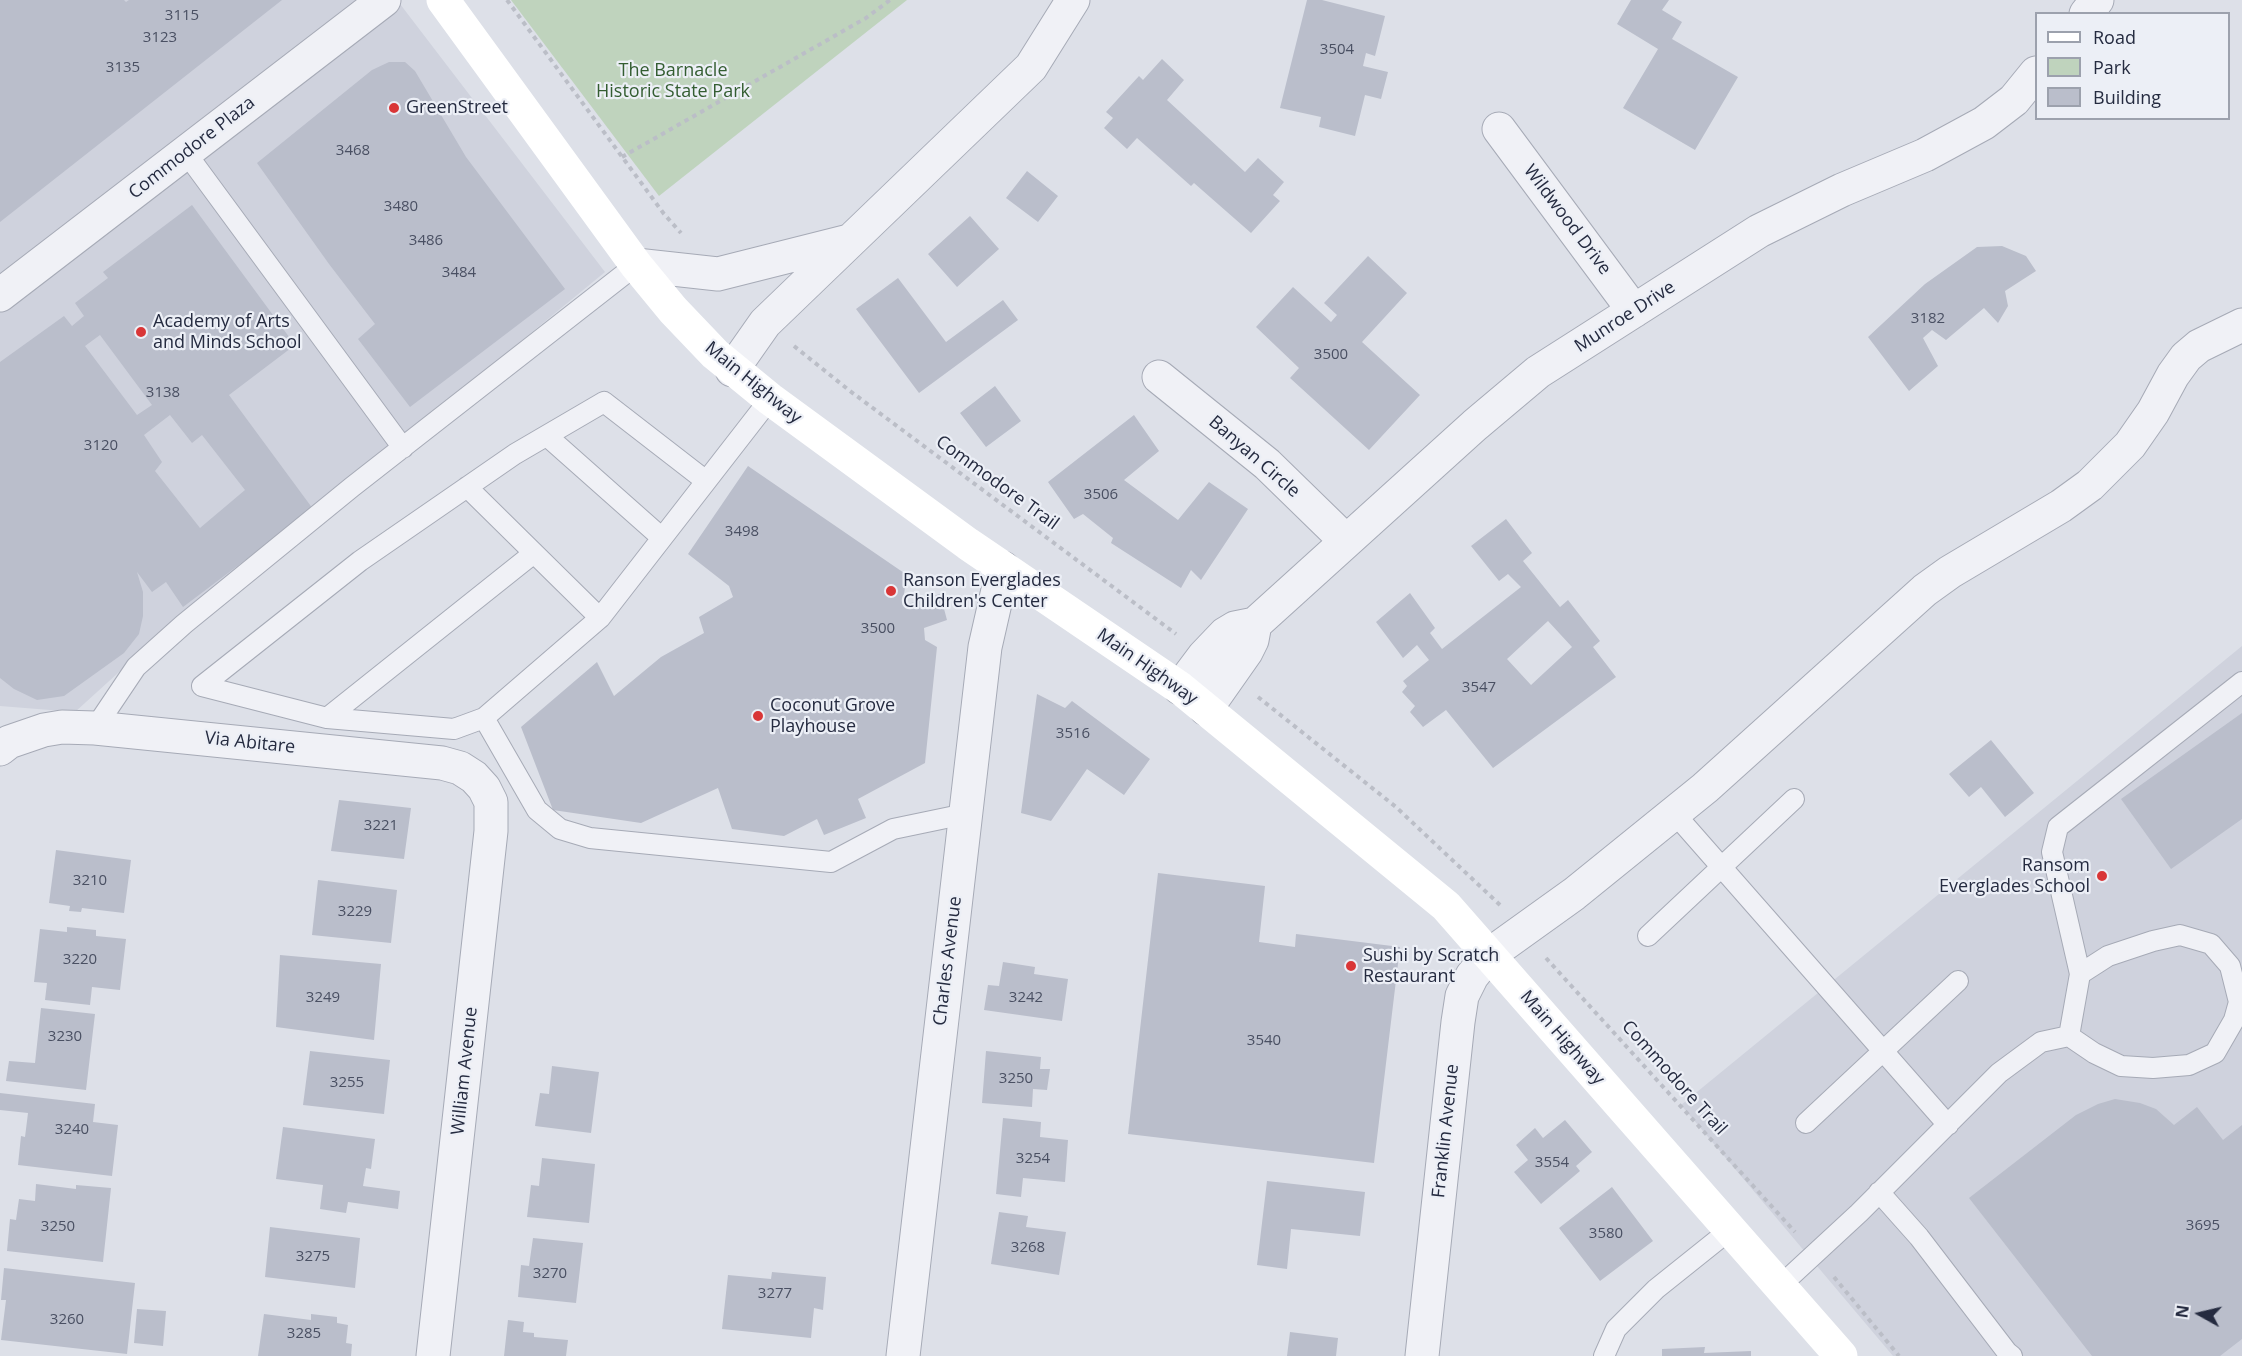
<!DOCTYPE html>
<html>
<head>
<meta charset="utf-8">
<style>
	body { margin:0 }
	#map { position:relative; width:2242px; height:1356px; overflow:hidden; background:#dde0e8; font-family:"Open Sans",sans-serif }
	canvas { display:block }
	.legend { position:absolute; left:2035px; top:12px; width:195px; height:108px; box-sizing:border-box; background:#eceff6; border:2px solid #9ca1ad; margin:0; padding:8px 10px; list-style:none; font-size:18px; color:#252b40 }
	.legend li { display:flex; align-items:center; gap:12px; height:30px }
	.legend b { width:30px; border:2px solid #9ca1ad }
	.north { position:absolute; left:2170px; top:1284px; width:60px; height:60px; -webkit-text-stroke:4px #eceff6; paint-order:stroke; rotate:278deg; font-size:16px; font-weight:700; line-height:24px; text-align:center; color:#252b40 }
	.north::after { content:''; display:block; margin:auto; width:21px; height:27px; background:#252b40; clip-path:polygon(50% 0,100% 100%,50% 72%,0 100%) }
</style>
</head>
<body>
<div id="map">
<canvas width="2242" height="1356"></canvas>
<ul class="legend">
<li><b style="height:8px;background:#fff"></b>Road</li>
<li><b style="height:16px;background:#bfd3bd"></b>Park</li>
<li><b style="height:16px;background:#babecb"></b>Building</li>
</ul>
<div class="north">N</div>
</div>
<script>
const ctx = document.querySelector('canvas').getContext('2d');
ctx.lineJoin = 'round';
function fill(path, color) {
  ctx.fillStyle = color;
  ctx.fill(path, 'evenodd');
}
function toPath(rows) {
  const path = new Path2D();
  for (const r of rows) {
    path.moveTo(r[0], r[1]);
    for (let i = 2; i < r.length; i += 2) path.lineTo(r[i], r[i + 1]);
  }
  return path;
}
function stroke(path, color, width, dash) {
  ctx.strokeStyle = color;
  ctx.lineWidth = width;
  ctx.lineCap = dash ? 'butt' : 'round';
  ctx.setLineDash(dash || []);
  ctx.stroke(path);
}
function write(font, color, halo, rows, align = 'center') {
  ctx.font = font + ' "Open Sans",sans-serif';
  ctx.lineWidth = 4.5;
  ctx.setLineDash([]);
  ctx.textBaseline = 'middle';
  ctx.strokeStyle = halo;
  ctx.fillStyle = color;
  for (const [text, x, y, turn = 0] of rows) {
    ctx.save();
    ctx.translate(x, y);
    ctx.rotate((+turn || 0) * Math.PI / 180);
    ctx.textAlign = isNaN(turn) ? turn : align;
    if (halo) ctx.strokeText(text, 0, 0);
    ctx.fillText(text, 0, 0);
    ctx.restore();
  }
}
fill(toPath([
	[0,0,397,0,605,272,338,492,172,624,75,712,0,706],
	[2242,646,2242,1356,1893,1356,1681,1105]
]), '#cfd2dd');
fill(toPath([
	[511,0,907,0,659,196]
]), '#bfd3bd');
fill(toPath([
	[0,0,124,0,126,2,129,0,282,0,0,222],
	[1307,0,1322,0,1385,16,1375,56,1366,53,1363,66,1388,72,1381,99,1365,95,1355,136,1319,127,1321,117,1280,108],
	[1631,0,1669,0,1662,10,1682,22,1672,39,1738,77,1695,150,1623,108,1658,49,1617,24],
	[1162,59,1184,80,1167,100,1245,172,1258,158,1284,182,1273,195,1280,201,1251,233,1194,183,1191,186,1137,138,1127,149,1104,128,1113,118,1106,112,1139,76,1143,80],
	[389,62,405,62,415,71,466,157,565,289,410,407,358,339,375,324,329,264,257,163,372,70],
	[1027,171,1058,196,1038,222,1006,198],
	[192,205,295,345,229,395,313,509,183,607,166,582,152,592,137,572,143,592,143,616,139,634,124,653,64,696,37,700,14,689,0,678,0,362,64,316,72,326,84,316,75,303,108,278,103,272],
	[100,335,152,405,137,415,85,346],
	[170,415,192,443,202,435,245,490,200,528,155,471,162,462,144,435],
	[970,216,999,249,957,287,928,254],
	[2002,246,2026,256,2036,271,2005,291,2008,306,1998,323,1984,308,1946,340,1932,330,1923,338,1938,366,1909,391,1868,337,1925,284,1977,247],
	[1368,256,1407,293,1362,342,1420,395,1369,450,1290,378,1299,368,1256,327,1293,287,1331,322,1337,315,1324,303],
	[898,278,946,342,1003,300,1018,320,919,393,856,309],
	[995,386,1021,421,986,447,960,413],
	[1134,415,1159,451,1124,480,1178,520,1209,482,1248,509,1201,580,1191,570,1181,588,1111,543,1113,538,1083,514,1074,519,1048,482],
	[748,466,907,575,904,594,908,604,940,594,947,620,924,628,925,640,937,647,925,763,858,799,866,818,824,835,817,819,784,836,732,829,718,788,641,823,553,810,521,727,597,662,614,696,661,657,704,633,699,617,733,597,729,586,688,554],
	[1506,519,1532,553,1523,561,1560,607,1568,600,1600,641,1593,647,1616,677,1493,768,1446,710,1423,727,1410,712,1415,706,1402,692,1407,686,1403,681,1429,660,1417,645,1403,658,1376,622,1410,593,1435,628,1430,633,1442,649,1521,587,1508,574,1499,581,1471,546],
	[1548,621,1572,647,1531,685,1507,659],
	[1037,694,1065,708,1072,701,1150,759,1124,795,1087,769,1051,821,1021,813],
	[2242,713,2242,819,2171,869,2121,799],
	[1991,740,2034,793,2005,817,1981,787,1969,797,1949,774],
	[339,800,411,808,404,859,331,851],
	[56,850,131,860,124,913,82,908,81,912,69,911,70,906,49,903],
	[1158,873,1265,886,1259,942,1295,947,1296,934,1400,947,1374,1163,1128,1134],
	[318,880,397,890,391,943,312,935],
	[67,927,96,930,96,936,126,939,120,990,92,987,90,1005,45,1000,47,983,34,982,40,929,67,932],
	[280,955,381,964,374,1040,276,1027],
	[1003,962,1035,967,1034,974,1068,979,1062,1021,984,1010,988,985,999,986],
	[41,1008,95,1014,86,1090,6,1081,9,1061,35,1063],
	[310,1051,390,1060,384,1114,303,1105],
	[986,1051,1041,1057,1040,1069,1050,1069,1047,1090,1033,1089,1032,1107,982,1103],
	[552,1066,599,1072,591,1133,535,1126,540,1093,549,1094],
	[0,1093,95,1104,93,1122,118,1125,112,1176,18,1165,21,1136,25,1137,28,1113,0,1110],
	[2115,1099,2140,1103,2156,1109,2174,1125,2197,1107,2223,1140,2242,1125,2242,1339,2220,1356,2092,1356,1969,1198,2076,1115,2098,1104],
	[1003,1118,1041,1122,1040,1137,1068,1140,1065,1182,1023,1178,1021,1197,996,1194],
	[1565,1120,1592,1152,1576,1166,1580,1171,1541,1204,1514,1172,1528,1160,1516,1145,1535,1128,1543,1138],
	[283,1127,375,1139,371,1169,366,1168,363,1186,400,1191,398,1209,348,1202,346,1213,320,1209,323,1185,276,1179],
	[542,1158,595,1164,589,1223,527,1217,531,1185,539,1186],
	[1267,1181,1365,1192,1360,1236,1291,1229,1287,1269,1257,1265],
	[36,1184,76,1189,76,1185,111,1188,103,1262,7,1251,10,1219,16,1220,19,1199,35,1201],
	[1612,1187,1653,1241,1600,1281,1559,1228],
	[999,1212,1028,1216,1026,1227,1066,1232,1059,1275,991,1264],
	[270,1227,360,1238,355,1288,265,1277],
	[533,1238,583,1243,576,1303,518,1297,521,1265,529,1266],
	[4,1268,135,1283,127,1354,1,1340,6,1300,1,1300],
	[772,1272,826,1277,823,1310,814,1308,811,1338,722,1329,728,1275,771,1279],
	[137,1309,166,1311,163,1346,134,1343],
	[264,1314,311,1320,311,1314,337,1317,337,1323,348,1325,346,1343,352,1344,351,1356,258,1356],
	[508,1320,524,1322,523,1332,534,1333,534,1337,568,1340,566,1356,504,1356],
	[1290,1332,1338,1338,1336,1356,1287,1356],
	[1705,1347,1704,1353,1751,1351,1751,1356,1662,1356,1662,1349]
]), '#babecb');
const lane = toPath([
	[186,153,403,448],
	[770,399,600,618,484,718,537,810,560,829,590,838,831,862,893,829,965,814],
	[547,436,662,538],
	[467,487,600,618],
	[202,686,360,561,515,454,604,402,706,481],
	[202,686,327,718,454,729,484,718],
	[327,718,534,553],
	[95,728,136,667,184,624,352,487,636,265],
	[1674,813,1948,1125],
	[1648,936,1794,799],
	[2080,974,2052,852,2058,827,2242,682],
	[1806,1123,1958,981],
	[1879,1192,1919,1237,2007,1352,2012,1356],
	[1780,1286,1859,1213,1999,1073,2041,1042,2069,1036,2094,1053,2121,1066,2153,1068,2189,1065,2215,1053,2234,1020,2239,1002,2230,966,2211,944,2180,935,2153,941,2108,956,2080,974,2069,1036],
	[1604,1356,1616,1329,1656,1289,1731,1229]
]);
const street = toPath([
	[2086,14,2097,0],
	[1499,129,1634,311],
	[636,265,718,274,849,241],
	[0,295,384,0],
	[732,370,765,323,1031,67,1073,0],
	[1159,377,1267,464,1345,540],
	[1180,688,1204,656,1225,634,1235,628,1255,624,1475,425,1538,372,1759,231,1842,190,1925,155,1984,123,2014,100,2036,73],
	[1206,709,1246,652,1252,640,1255,624],
	[0,749,9,742,44,730,62,727,95,728,442,763,460,768,474,777,484,788,491,802,491,831,433,1356],
	[903,1356,985,647,1003,568],
	[1422,1356,1458,1022,1462,996,1472,976,1489,955,1574,894,1705,788,1925,590,1950,572,2061,506,2090,485,2130,445,2153,412,2173,375,2186,357,2199,346,2242,325]
]);
stroke(lane, '#a6aab6', 22);
stroke(street, '#a6aab6', 35);
stroke(toPath([
	[507,0,664,214,681,233],
	[622,157,866,18,890,0],
	[794,346,850,391,1176,634],
	[1258,697,1396,807,1500,905],
	[1546,958,1795,1232],
	[1834,1277,1899,1356]
]), '#bbbec7', 4, [4.5, 4.5]);
stroke(lane, '#f0f1f6', 20);
stroke(street, '#f0f1f6', 33);
stroke(toPath([
	[443,0,636,265,673,310,715,354,770,399,968,544,1180,688,1446,906,1841,1356]
]), '#fff', 33);
for (const [x, y, r, color] of [
	[394,108,6,"#d93637"],
	[141,332,6,"#d93637"],
	[891,591,6,"#d93637"],
	[758,716,6,"#d93637"],
	[2102,876,6,"#d93637"],
	[1351,966,6,"#d93637"]
]) {
  const dot = new Path2D();
  dot.arc(x, y, r, 0, 2 * Math.PI);
  ctx.fillStyle = color;
  ctx.fill(dot);
  stroke(dot, '#eceff6', 2);
}
write('15px', '#4a5063', null, [
	["3115",182,16],
	["3123",160,38],
	["3504",1337,50],
	["3135",123,68],
	["3468",353,151],
	["3480",401,207],
	["3486",426,241],
	["3484",459,273],
	["3182",1928,319],
	["3500",1331,355],
	["3138",163,393],
	["3120",101,446],
	["3506",1101,495],
	["3498",742,532],
	["3500",878,629],
	["3547",1479,688],
	["3516",1073,734],
	["3221",381,826],
	["3210",90,881],
	["3229",355,912],
	["3220",80,960],
	["3249",323,998],
	["3242",1026,998],
	["3230",65,1037],
	["3540",1264,1041],
	["3250",1016,1079],
	["3255",347,1083],
	["3240",72,1130],
	["3254",1033,1159],
	["3554",1552,1163],
	["3695",2203,1226],
	["3250",58,1227],
	["3580",1606,1234],
	["3268",1028,1248],
	["3275",313,1257],
	["3270",550,1274],
	["3277",775,1294],
	["3260",67,1320],
	["3285",304,1334]
]);
write('18px', '#335d31', '#eceff6', [
	["The Barnacle",673,71],
	["Historic State Park",673,92]
]);
write('18px', '#252b40', '#eceff6', [
	["GreenStreet",406,108],
	["Academy of Arts",153,322],
	["and Minds School",153,343],
	["Ranson Everglades",903,581],
	["Children's Center",903,602],
	["Coconut Grove",770,706],
	["Playhouse",770,727],
	["Ransom",2090,866,"right"],
	["Everglades School",2090,887,"right"],
	["Sushi by Scratch",1363,956],
	["Restaurant",1363,977]
], 'left');
write('18px', '#252b40', '#eceff6', [
	["Commodore Plaza",192,148,-38],
	["Wildwood Drive",1567,220,53],
	["Munroe Drive",1625,317,-33],
	["Main Highway",753,383,39],
	["Banyan Circle",1254,457,41],
	["Commodore Trail",997,483,36],
	["Main Highway",1147,667,35],
	["Via Abitare",250,743,6],
	["Charles Avenue",948,961,-83],
	["Main Highway",1562,1038,49],
	["William Avenue",465,1071,-84],
	["Commodore Trail",1674,1078,48],
	["Franklin Avenue",1446,1131,-84]
]);
</script>
</body>
</html>
